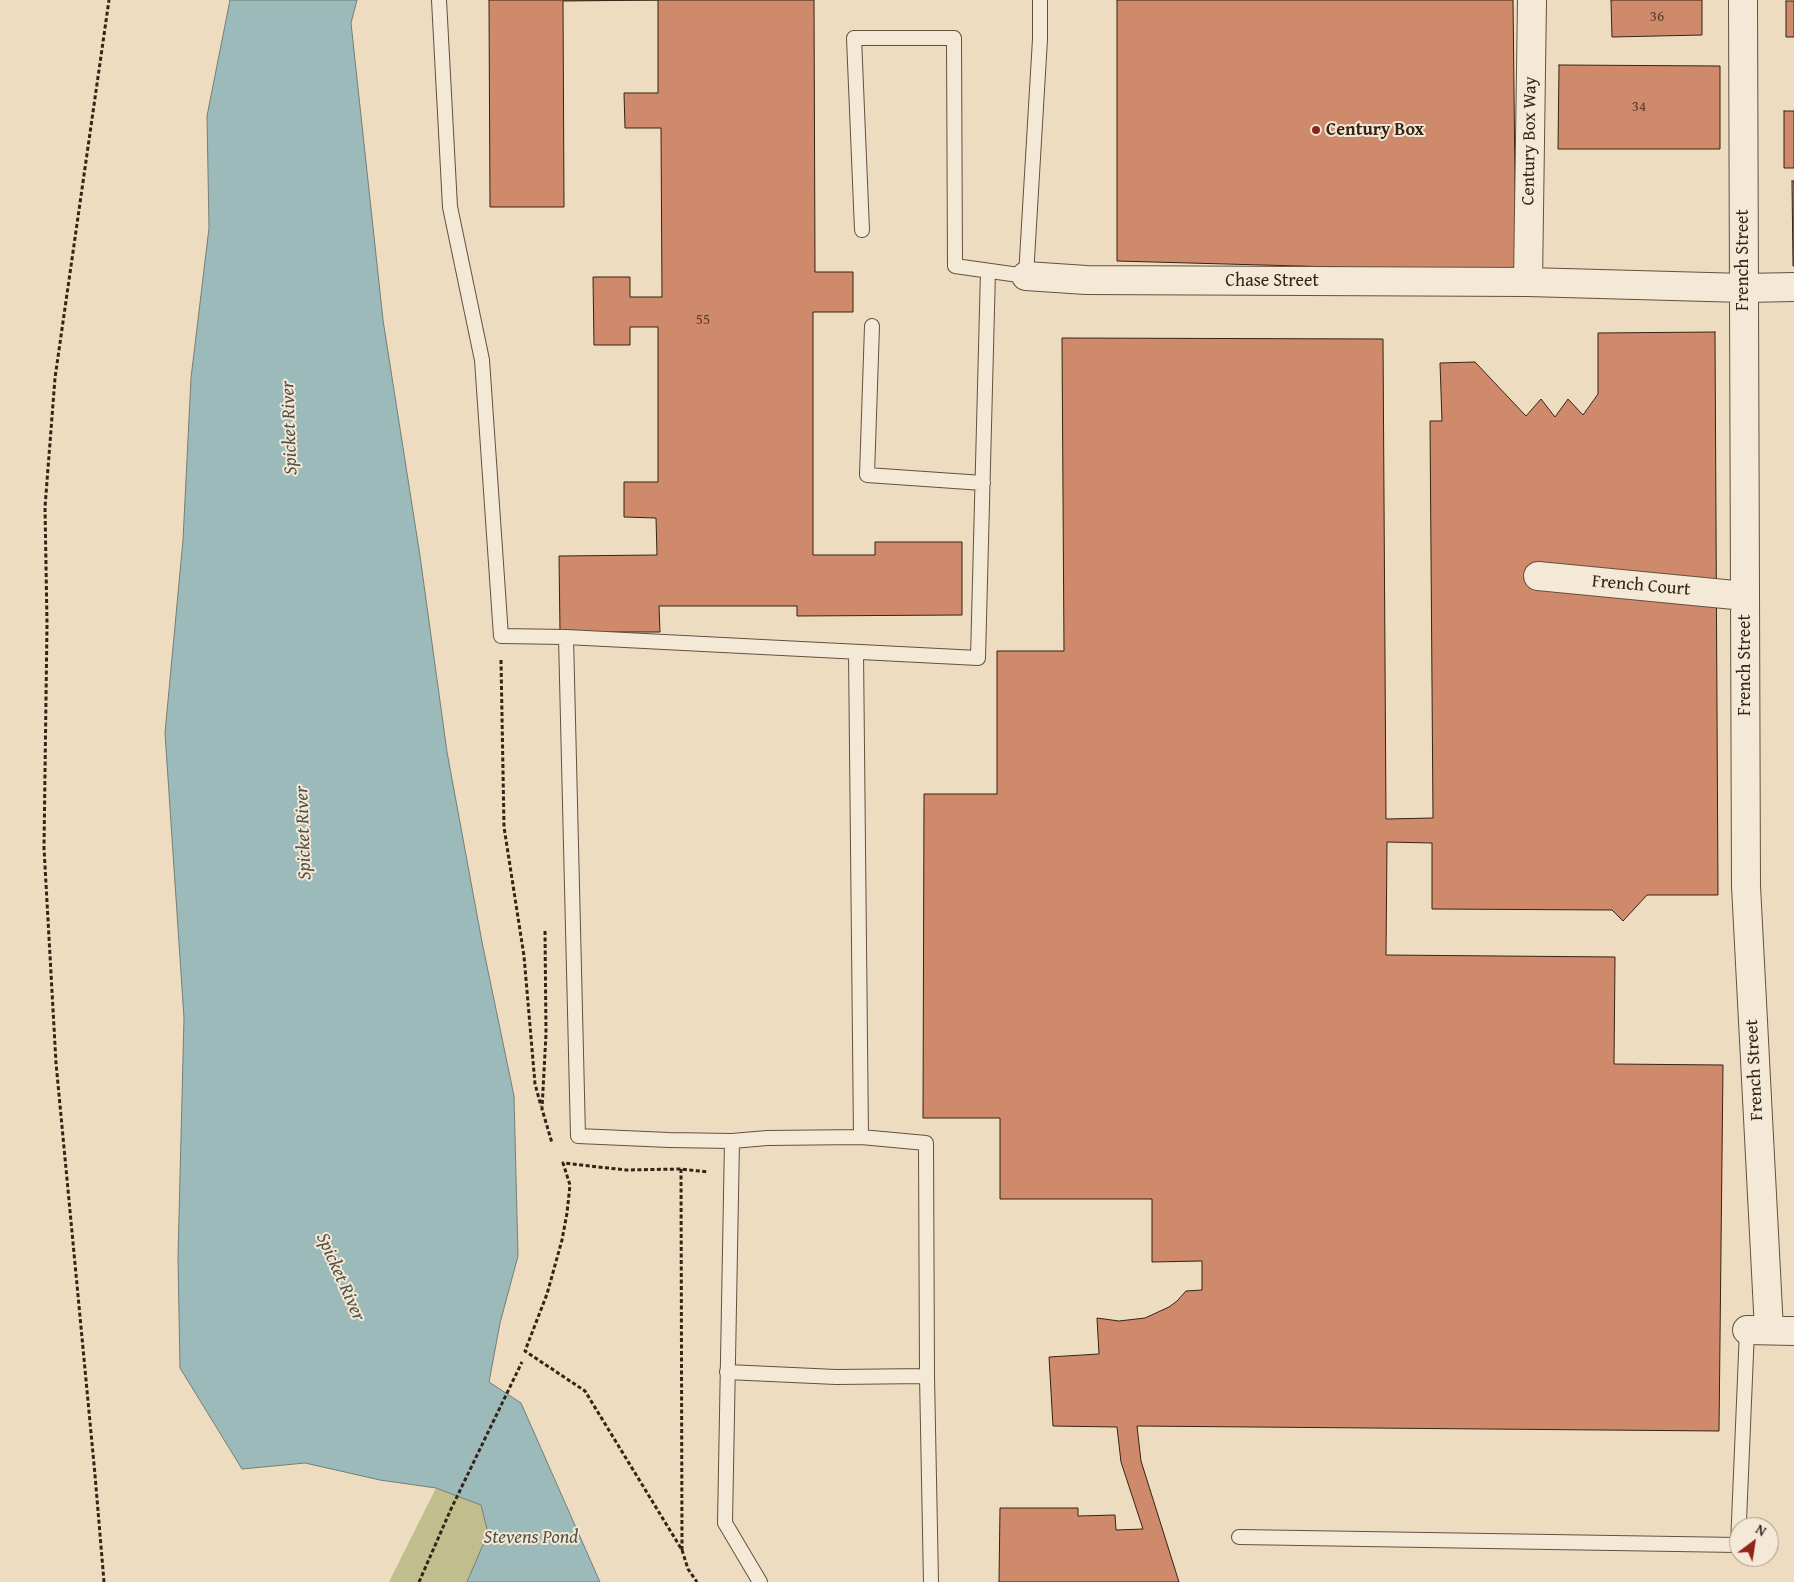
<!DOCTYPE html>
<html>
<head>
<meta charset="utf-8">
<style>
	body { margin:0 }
	#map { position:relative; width:1794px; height:1582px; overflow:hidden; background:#eedcc0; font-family:"Gentium Book Plus",serif }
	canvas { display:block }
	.north { position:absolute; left:1729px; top:1517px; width:50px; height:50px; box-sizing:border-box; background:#f4e8d6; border:1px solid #a89989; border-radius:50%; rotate:31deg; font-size:14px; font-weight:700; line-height:20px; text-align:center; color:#352315 }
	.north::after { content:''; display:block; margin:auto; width:18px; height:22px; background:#8f2418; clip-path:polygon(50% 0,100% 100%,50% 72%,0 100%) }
</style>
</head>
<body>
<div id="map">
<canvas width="1794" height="1582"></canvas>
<div class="north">N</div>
</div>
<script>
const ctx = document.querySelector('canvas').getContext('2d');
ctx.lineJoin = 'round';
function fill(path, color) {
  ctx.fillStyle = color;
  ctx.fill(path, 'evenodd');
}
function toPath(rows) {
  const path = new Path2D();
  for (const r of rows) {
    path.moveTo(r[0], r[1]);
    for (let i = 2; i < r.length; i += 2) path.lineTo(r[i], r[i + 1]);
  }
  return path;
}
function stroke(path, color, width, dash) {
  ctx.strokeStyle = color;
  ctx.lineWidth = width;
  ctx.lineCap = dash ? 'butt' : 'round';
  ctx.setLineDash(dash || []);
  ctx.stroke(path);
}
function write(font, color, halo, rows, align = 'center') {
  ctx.font = font + ' "Gentium Book Plus",serif';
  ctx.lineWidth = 4;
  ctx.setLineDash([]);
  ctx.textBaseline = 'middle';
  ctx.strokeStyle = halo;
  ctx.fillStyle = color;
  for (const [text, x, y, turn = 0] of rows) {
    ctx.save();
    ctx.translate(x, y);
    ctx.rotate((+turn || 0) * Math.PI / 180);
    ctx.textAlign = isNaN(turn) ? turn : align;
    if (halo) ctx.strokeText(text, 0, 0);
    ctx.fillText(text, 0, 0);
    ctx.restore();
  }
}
fill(toPath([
	[436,1488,481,1505,488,1533,467,1582,389,1582]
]), '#c0be8d');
const water = toPath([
	[230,0,357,0,351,23,383,320,420,556,447,752,482,942,514,1096,518,1256,500,1323,489,1382,521,1403,600,1582,467,1582,488,1533,481,1505,436,1488,380,1480,305,1463,242,1469,180,1368,178,1257,184,1018,165,733,183,540,191,378,209,228,207,116,230,0]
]);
fill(water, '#9cbaba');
stroke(water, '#737e78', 1);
const building = toPath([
	[489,0,814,0,815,272,853,272,853,312,813,312,813,555,875,555,875,542,962,542,962,615,797,616,797,606,659,606,660,632,560,632,559,556,657,555,656,518,624,517,624,482,658,482,658,327,630,327,630,345,594,345,593,277,630,277,630,297,662,297,661,128,625,128,624,93,658,93,658,0,563,1,564,207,490,207,489,0],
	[1117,0,1513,0,1516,272,1117,261,1117,0],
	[1611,0,1702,0,1702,35,1612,37,1611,0],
	[1786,1,1794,1,1794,37,1786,37,1786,1],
	[1559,65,1720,66,1720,149,1558,149,1559,65],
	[1784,111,1794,111,1794,168,1784,168,1784,111],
	[1792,181,1794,181,1794,266,1793,266,1792,181],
	[1715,332,1718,895,1647,895,1623,921,1612,910,1432,909,1432,843,1387,842,1386,955,1615,957,1614,1064,1723,1065,1719,1431,1137,1426,1141,1461,1179,1582,999,1582,1000,1508,1078,1508,1078,1516,1115,1515,1116,1530,1143,1529,1121,1462,1117,1427,1053,1426,1049,1357,1099,1354,1097,1318,1119,1321,1145,1318,1169,1307,1177,1301,1186,1291,1202,1290,1202,1261,1152,1262,1152,1199,1000,1199,1000,1118,923,1118,924,794,997,794,997,651,1064,651,1062,338,1383,339,1386,819,1433,818,1430,421,1442,421,1440,363,1475,362,1526,416,1541,399,1555,417,1568,399,1583,415,1598,394,1598,333,1715,332]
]);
fill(building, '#cf8a6b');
stroke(building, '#352315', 1);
const lane = toPath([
	[439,0,450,207,482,360,501,636,566,637,978,658,988,271],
	[862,230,854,38,954,38,955,266,1026,276,1040,39,1040,0],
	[872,326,867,475,983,483],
	[566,637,578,1136,669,1140,732,1141,725,1523,760,1582],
	[856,652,861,1137,926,1143,927,1376,931,1582],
	[732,1141,767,1138,861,1137],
	[727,1372,836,1377,927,1376],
	[1239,1537,1738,1545,1747,1330]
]);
const street = toPath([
	[1743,0,1746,886,1769,1330],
	[1026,276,1086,280,1528,282,1744,288,1794,287],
	[1528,282,1532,0],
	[1538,576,1745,596],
	[1747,1330,1794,1331]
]);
stroke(lane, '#635140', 16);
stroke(street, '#635140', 30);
stroke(toPath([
	[501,660,504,827,524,956,535,1084,541,1106],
	[545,931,546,1034,542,1109,552,1143],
	[681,1169,682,1550,585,1391,525,1351,547,1294,562,1240,567,1213,570,1185,563,1163,626,1170,681,1169,708,1172],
	[682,1550,688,1569,697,1582],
	[104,1582,95,1475,56,1063,44,848,47,624,45,507,55,378,109,0],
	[419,1582,451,1509,522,1362]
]), '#352315', 3, [4, 2.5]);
stroke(lane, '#f4e8d6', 14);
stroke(street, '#f4e8d6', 28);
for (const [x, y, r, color] of [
	[1316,130,5,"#8f2418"]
]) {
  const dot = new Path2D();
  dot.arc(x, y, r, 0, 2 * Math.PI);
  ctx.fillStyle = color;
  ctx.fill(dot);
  stroke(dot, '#f4e8d6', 2);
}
write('15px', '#5c3d2a', null, [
	["36",1657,17],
	["34",1639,107],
	["55",703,320]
]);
write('bold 18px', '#352315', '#f4e8d6', [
	["Century Box",1326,130]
], 'left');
write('18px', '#352315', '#f4e8d6', [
	["Century Box Way",1530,141,-89],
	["French Street",1743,260,-90],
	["Chase Street",1272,281],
	["French Court",1641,586,5],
	["French Street",1745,665,-90],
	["French Street",1755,1070,-93]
]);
write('italic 19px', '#545047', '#f4e8d6', [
	["Spicket River",290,428,-92],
	["Spicket River",304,833,-92],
	["Spicket River",340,1277,66],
	["Stevens Pond",531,1538]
]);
</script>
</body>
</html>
